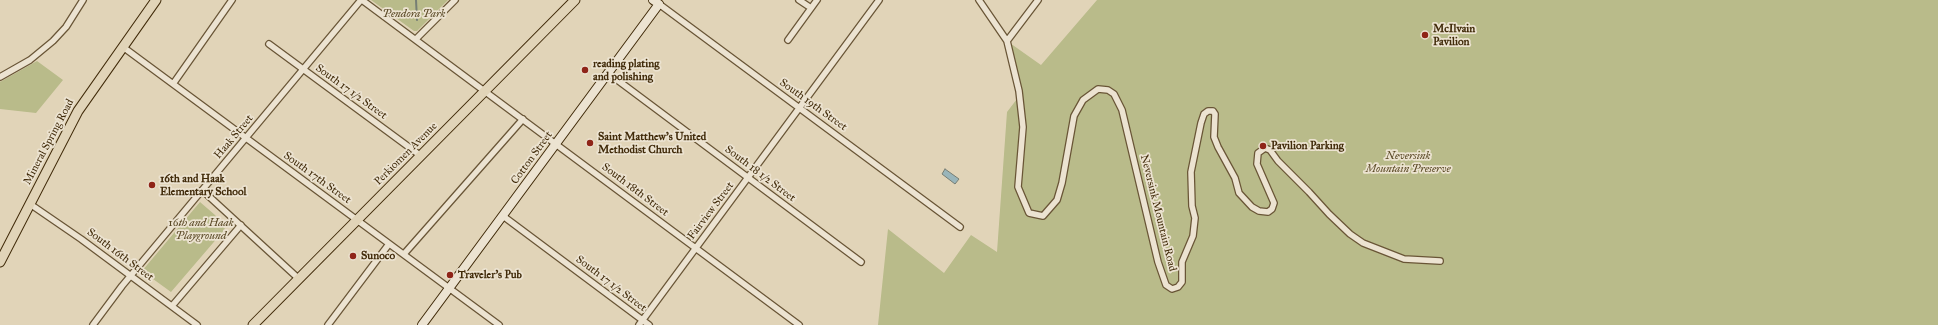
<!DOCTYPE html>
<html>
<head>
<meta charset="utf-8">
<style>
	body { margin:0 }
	canvas { display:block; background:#e1d4b8 }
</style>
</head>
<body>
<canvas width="1938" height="325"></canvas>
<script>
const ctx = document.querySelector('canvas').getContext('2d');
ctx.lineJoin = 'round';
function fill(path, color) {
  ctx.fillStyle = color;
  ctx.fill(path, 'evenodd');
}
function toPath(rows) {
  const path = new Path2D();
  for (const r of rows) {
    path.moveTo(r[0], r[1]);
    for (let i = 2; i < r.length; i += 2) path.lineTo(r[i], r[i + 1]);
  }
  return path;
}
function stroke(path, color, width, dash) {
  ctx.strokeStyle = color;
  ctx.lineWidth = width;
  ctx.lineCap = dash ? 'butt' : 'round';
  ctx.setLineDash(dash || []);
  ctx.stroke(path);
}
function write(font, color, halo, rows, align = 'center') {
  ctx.font = font + ' "IM FELL Great Primer",serif';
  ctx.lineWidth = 3.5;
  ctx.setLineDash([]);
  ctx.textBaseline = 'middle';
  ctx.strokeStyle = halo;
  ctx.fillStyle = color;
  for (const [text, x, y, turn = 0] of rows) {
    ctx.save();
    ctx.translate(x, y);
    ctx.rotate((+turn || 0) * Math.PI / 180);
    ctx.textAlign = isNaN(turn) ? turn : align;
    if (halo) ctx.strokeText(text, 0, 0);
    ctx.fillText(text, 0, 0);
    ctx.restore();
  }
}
fill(toPath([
	[371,0,448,0,417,31,414,31],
	[1097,0,1938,0,1938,325,878,325,888,229,944,273,971,235,997,252,1007,112,1020,95,1007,41,1041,65],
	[37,61,63,80,36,113,0,109,0,82],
	[200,202,215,215,225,229,171,292,142,271]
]), '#b9bb8a');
const water = toPath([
	[945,169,959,179,955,184,942,174,945,169]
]);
fill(water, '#99b5ba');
stroke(water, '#767e74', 1);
stroke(toPath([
	[416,0,417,20]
]), '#767e74', 2);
const street = toPath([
	[362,0,799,325],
	[799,0,811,8],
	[979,0,1007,41,1019,91,1023,127,1018,187,1029,213,1043,216,1057,200,1062,183,1074,116,1083,100,1098,89,1108,90,1114,94,1122,110,1158,262,1166,285,1172,289,1178,287,1182,282,1182,262,1193,236,1195,218,1192,206,1191,172,1201,123,1204,114,1208,111,1213,111,1215,114,1214,137,1218,147,1235,178,1239,193,1252,207,1259,211,1268,212,1272,209,1274,203,1257,164,1258,153,1265,148,1270,150,1278,161,1309,192,1329,214,1350,234,1363,243,1404,259,1440,261],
	[659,4,960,227],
	[416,39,455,0],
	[788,40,817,0],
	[1007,41,1038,0],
	[269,44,421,156],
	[123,47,499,325],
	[608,73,861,262],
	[0,77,30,60,53,41,66,27,83,0],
	[173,84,232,0],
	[202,190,299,279],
	[30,204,81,239,197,325],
	[503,216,649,325],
	[404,254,523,119],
	[172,306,241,225],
	[93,325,122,286,361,0],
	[328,325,389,244],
	[639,325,879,0]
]);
const secondary = toPath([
	[422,325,659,4,653,0]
]);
const primary = toPath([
	[0,262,78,111,156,0],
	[253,325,575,0]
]);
stroke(street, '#695536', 8);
stroke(secondary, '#412b0a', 10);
stroke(primary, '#412b0a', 11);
stroke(street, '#ece3d1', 5.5);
stroke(secondary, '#ece3d1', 8);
stroke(primary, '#e1d4b8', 9);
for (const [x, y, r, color] of [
	[1425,35,4,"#8f2418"],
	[585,70,4,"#8f2418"],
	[590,143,4,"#8f2418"],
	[1263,146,4,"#8f2418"],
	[152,185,4,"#8f2418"],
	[353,256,4,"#8f2418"],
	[450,275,4,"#8f2418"]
]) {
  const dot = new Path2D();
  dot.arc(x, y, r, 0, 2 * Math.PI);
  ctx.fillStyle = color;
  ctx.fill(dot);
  stroke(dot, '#ece3d1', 1.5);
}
write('italic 11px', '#594824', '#ece3d1', [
	["Pendora Park",414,14],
	["Neversink",1408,156],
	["Mountain Preserve",1408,169],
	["16th and Haak",201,223],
	["Playground",201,236]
]);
write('bold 11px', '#412b0a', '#ece3d1', [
	["McIlvain",1433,29],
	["Pavilion",1433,42],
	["reading plating",593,64],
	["and polishing",593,77],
	["Saint Matthew's United",598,137],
	["Methodist Church",598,150],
	["Pavilion Parking",1271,146],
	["16th and Haak",160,179],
	["Elementary School",160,192],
	["Sunoco",361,256],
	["Traveler's Pub",458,275]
], 'left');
write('11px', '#412b0a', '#ece3d1', [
	["South 17 1/2 Street",351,92,36],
	["South 19th Street",813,105,36],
	["Haak Street",234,137,-50],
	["Mineral Spring Road",49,142,-62],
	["Perkiomen Avenue",406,154,-45],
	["Cotton Street",532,158,-54],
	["South 18 1/2 Street",760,174,37],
	["South 17th Street",317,178,36],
	["South 18th Street",635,190,37],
	["Fairview Street",711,211,-53],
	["Neversink Mountain Road",1158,213,76],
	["South 16th Street",120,255,37],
	["South 17 1/2 Street",611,284,37]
]);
</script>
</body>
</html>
